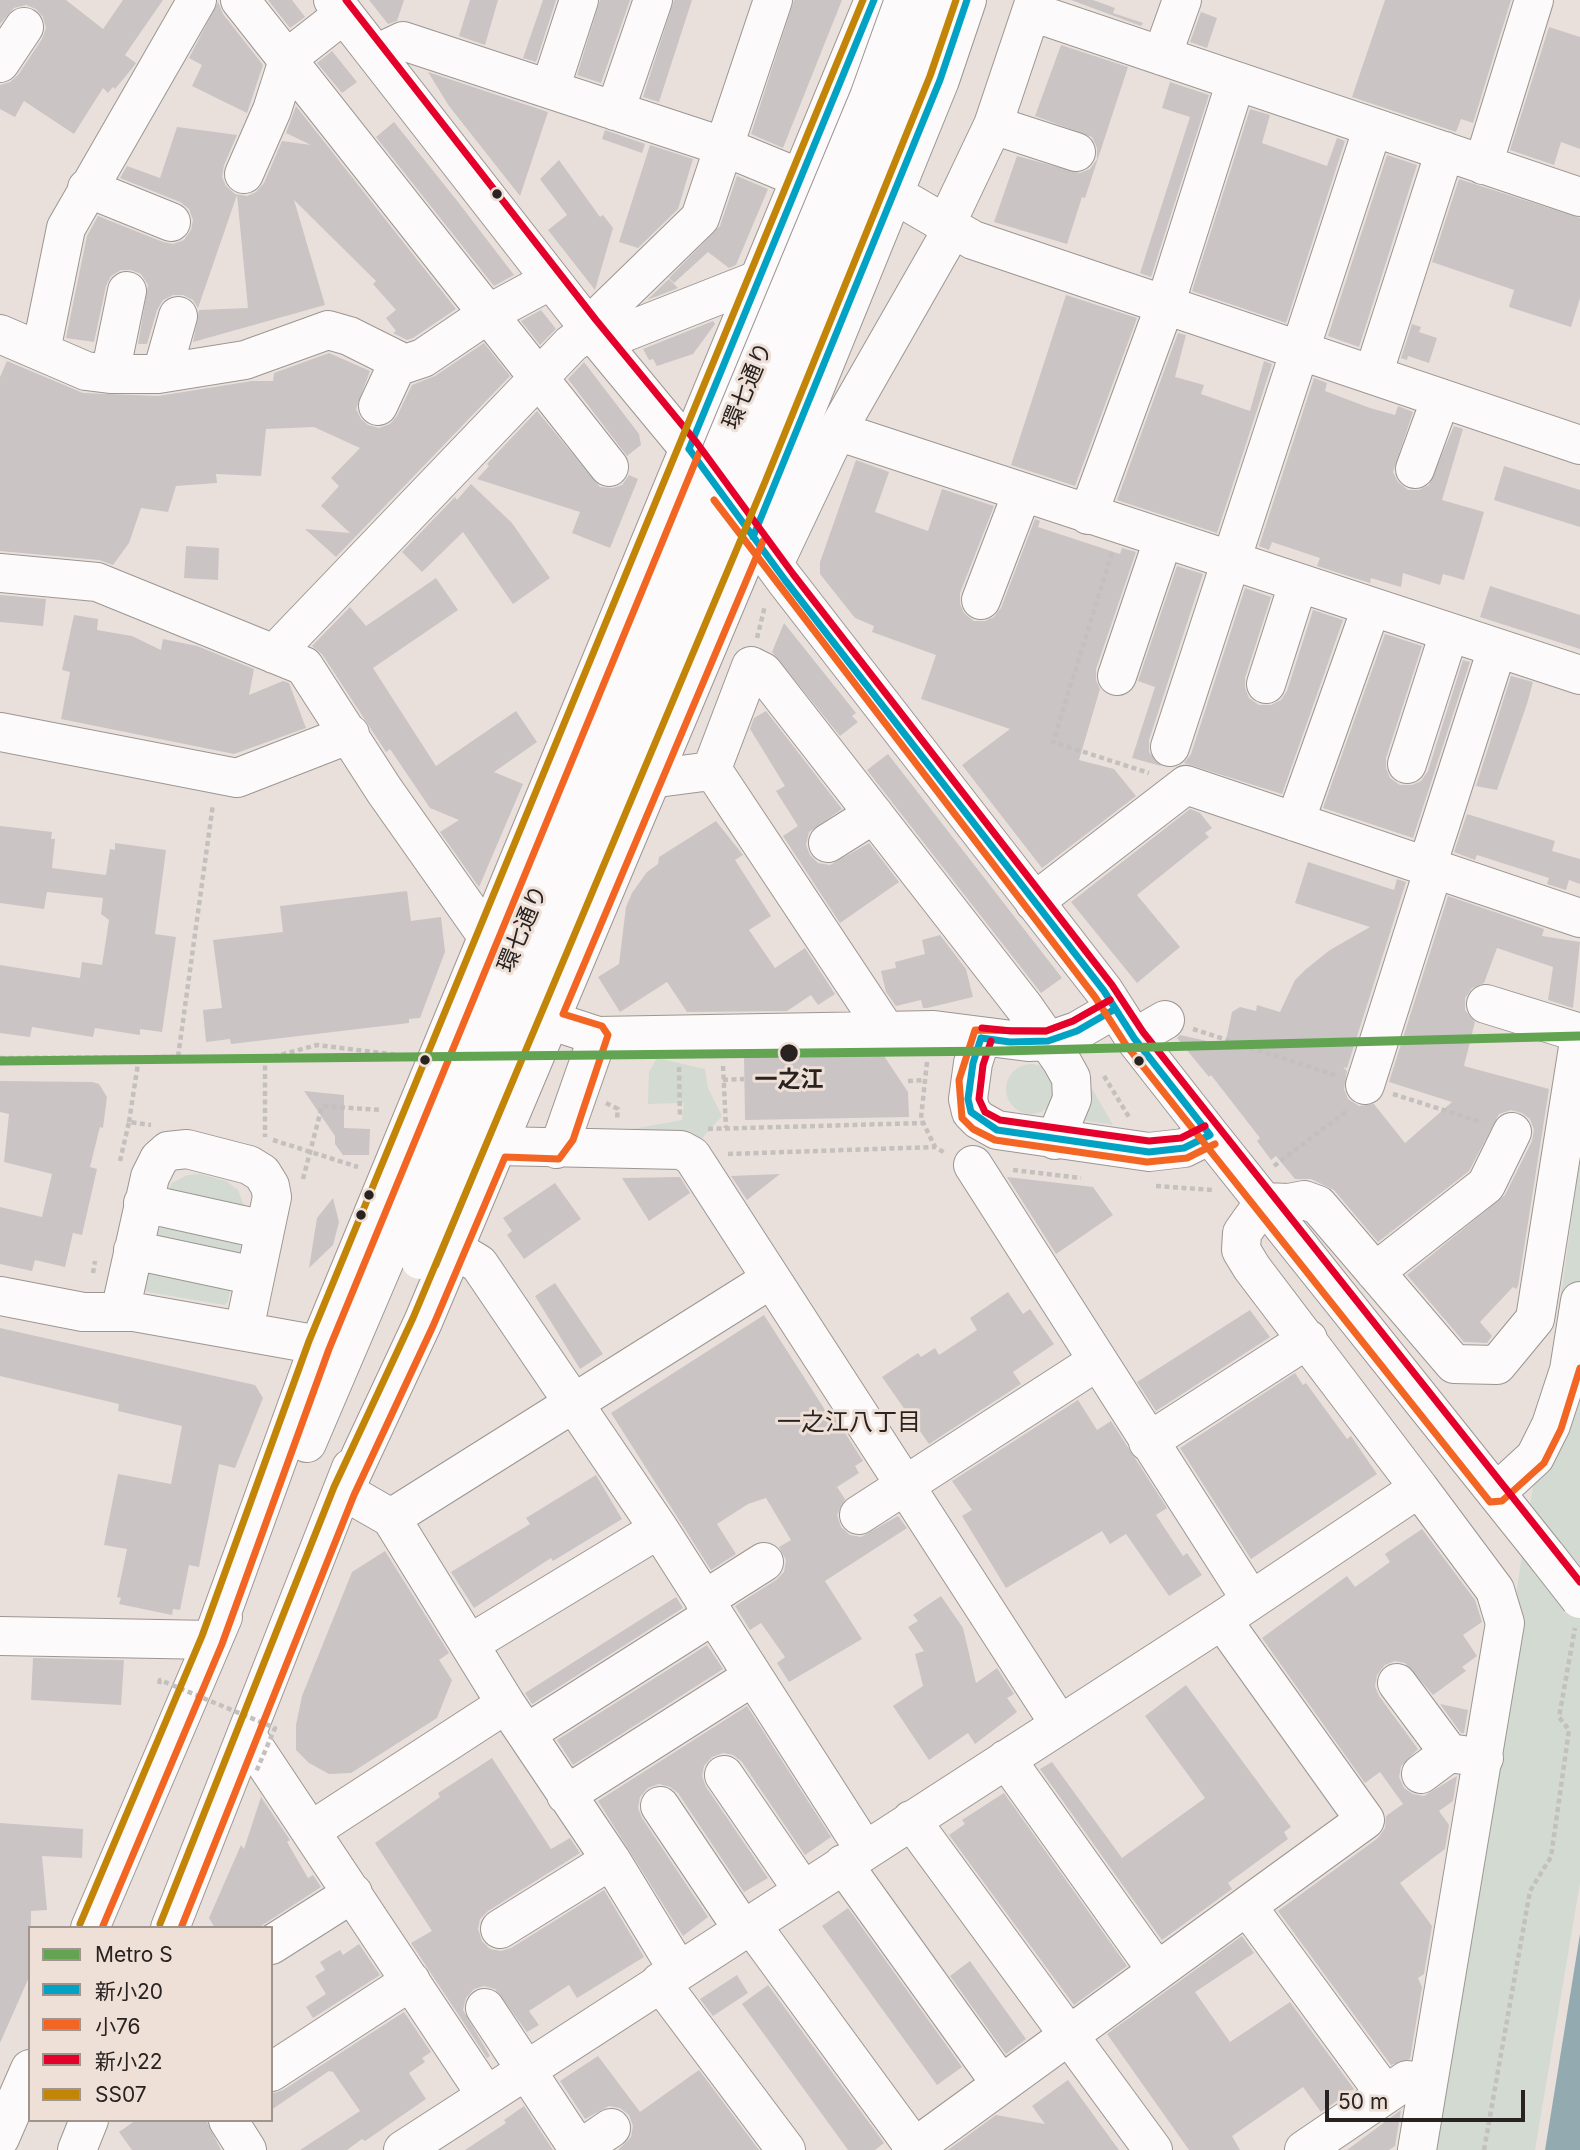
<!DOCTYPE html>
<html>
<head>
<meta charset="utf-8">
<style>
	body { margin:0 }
	#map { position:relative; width:1580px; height:2150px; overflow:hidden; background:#e9e0dc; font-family:Inter,"Noto Sans JP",sans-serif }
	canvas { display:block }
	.legend { position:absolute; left:28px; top:1926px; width:245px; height:196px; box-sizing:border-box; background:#eedfd7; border:2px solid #9f948e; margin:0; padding:9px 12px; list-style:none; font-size:21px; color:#282320 }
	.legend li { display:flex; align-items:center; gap:14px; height:35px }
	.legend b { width:35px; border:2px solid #9f948e }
	.scale { position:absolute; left:1325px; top:2090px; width:200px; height:32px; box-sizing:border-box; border:4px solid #282320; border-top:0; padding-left:9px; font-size:21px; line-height:24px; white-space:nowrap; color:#282320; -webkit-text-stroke:5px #eedfd7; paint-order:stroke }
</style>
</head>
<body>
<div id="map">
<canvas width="1580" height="2150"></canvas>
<ul class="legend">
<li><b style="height:9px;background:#62a451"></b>Metro S</li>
<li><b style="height:9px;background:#02a2c5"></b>新小20</li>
<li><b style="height:9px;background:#f26522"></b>小76</li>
<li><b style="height:9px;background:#e4002b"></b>新小22</li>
<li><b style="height:9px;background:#c38508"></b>SS07</li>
</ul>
<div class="scale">50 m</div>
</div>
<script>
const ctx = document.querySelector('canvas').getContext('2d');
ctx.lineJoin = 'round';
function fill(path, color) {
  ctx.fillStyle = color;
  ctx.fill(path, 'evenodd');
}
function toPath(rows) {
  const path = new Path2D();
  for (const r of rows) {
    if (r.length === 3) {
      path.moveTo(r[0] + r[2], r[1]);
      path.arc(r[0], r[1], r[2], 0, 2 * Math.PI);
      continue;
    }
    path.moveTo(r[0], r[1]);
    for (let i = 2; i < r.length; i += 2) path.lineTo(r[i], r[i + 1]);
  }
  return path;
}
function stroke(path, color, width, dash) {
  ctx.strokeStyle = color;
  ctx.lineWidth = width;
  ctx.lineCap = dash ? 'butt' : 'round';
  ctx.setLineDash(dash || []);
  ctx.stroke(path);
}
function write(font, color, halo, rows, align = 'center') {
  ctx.font = font + ' Inter,"Noto Sans JP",sans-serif';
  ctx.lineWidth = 6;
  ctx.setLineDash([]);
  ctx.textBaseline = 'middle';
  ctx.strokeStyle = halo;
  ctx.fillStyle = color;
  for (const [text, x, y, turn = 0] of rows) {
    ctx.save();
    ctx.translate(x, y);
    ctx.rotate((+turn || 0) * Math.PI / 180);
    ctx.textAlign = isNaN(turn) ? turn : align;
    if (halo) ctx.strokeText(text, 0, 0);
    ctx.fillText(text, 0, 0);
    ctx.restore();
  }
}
fill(toPath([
	[657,1058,705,1069,708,1088,722,1116,698,1143,631,1145,632,1129,682,1120,684,1103,648,1104,649,1072],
	[1031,1089,25],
	[1091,1087,1113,1125,1081,1120],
	[1580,1158,1580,1883,1535,2150,1428,2150,1544,1417],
	[200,1174,226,1181,238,1190,247,1213,166,1193,172,1183,187,1175],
	[164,1224,237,1241,241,1247,239,1256,154,1235],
	[148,1265,232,1282,228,1301,225,1305,148,1292,144,1290]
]), '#d3dad2');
fill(toPath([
	[1580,1934,1580,2150,1545,2150]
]), '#93abb0');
fill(toPath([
	[0,0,66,0,103,29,123,0,163,0,125,55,136,63,134,66,115,89,113,87,108,93,103,88,74,134,24,101,15,117,0,109,0,85,10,82,18,75,42,39,46,28,43,17,36,9,26,5,14,8,0,24],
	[268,0,292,0,305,17,290,28],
	[369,0,404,0,397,21,388,24],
	[470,0,498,0,485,45,459,36],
	[543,0,556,0,536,62,523,58],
	[600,0,630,0,601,83,577,75],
	[674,0,692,0,659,102,643,97],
	[794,0,842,0,783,148,751,134],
	[1071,0,1093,0,1115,8,1113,13,1143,23,1141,26],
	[1385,0,1511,0,1473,123,1461,119,1456,132,1352,97],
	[218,2,223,14,263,65,247,113,192,86,202,65,189,58],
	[1201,12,1217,18,1207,48,1190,42],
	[1549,27,1580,37,1580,149,1561,142,1554,165,1510,150],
	[1061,45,1128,67,1085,198,1082,197,1067,244,994,222,1017,156,1080,173,1090,169,1097,159,1097,148,1092,137,1035,116],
	[332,51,357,82,342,93,317,63],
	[428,72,548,112,520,196,449,106],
	[1170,82,1209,95,1151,277,1140,273,1190,117,1162,108],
	[296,106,456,309,413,338,407,340,393,333,396,331,386,318,396,310,373,284,376,281,294,200,325,305,193,342,199,310,248,308,237,195,198,308,193,300,183,295,173,295,163,300,157,310,147,344,138,344,148,285,141,274,131,270,121,270,111,276,106,286,94,342,66,338,87,236,98,216,163,242,173,244,184,240,191,230,193,220,189,209,180,202,120,178,127,166,160,178,177,127,237,135,224,165,222,177,226,186,235,194,247,196,256,192,264,183,282,141,311,145,286,133],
	[1250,109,1270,115,1262,143,1327,166,1337,138,1345,141,1286,323,1192,291],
	[394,122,458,202,514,275,494,286,376,137],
	[605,130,645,144,642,153,602,139],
	[650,145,693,159,678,209,638,248,619,242],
	[1387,155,1417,165,1359,347,1328,336],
	[559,160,600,217,603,215,613,228,595,290,548,230,567,215,540,179],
	[737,176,768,189,736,265,729,268,708,252,674,283,669,278,720,226],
	[1459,179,1580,218,1580,298,1571,327,1509,307,1514,290,1432,262],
	[669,279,678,288,647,300],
	[1066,295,1137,318,1075,486,1011,465],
	[541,310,556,329,540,345,521,321],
	[713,321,715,324,693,354,657,366,653,359,649,360,643,349],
	[1412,324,1421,327,1419,332,1437,338,1429,363,1408,356,1407,360,1401,358],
	[1178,333,1186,335,1175,377,1204,385,1201,394,1250,411,1264,361,1272,364,1217,533,1117,500],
	[484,343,510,376,336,557,305,529,350,533,321,506,339,486,331,478,360,448,314,427,266,429,261,476,216,474,217,483,176,486,168,512,141,508,129,543,113,565,99,560,0,551,0,377,7,361,83,393,158,396,252,381,273,381,274,373,329,353,370,371,356,409,361,419,368,425,379,428,390,424,397,416,412,385,435,376],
	[584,362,639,434,641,445,627,456,568,379],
	[1314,378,1327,383,1325,391,1370,408,1395,415,1398,406,1413,412,1393,472,1398,482,1408,490,1419,490,1429,485,1454,426,1463,429,1442,500,1484,512,1464,580,1443,574,1440,585,1403,573,1401,587,1371,578,1370,583,1317,566,1320,558,1272,542,1269,550,1259,546],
	[537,411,600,487,613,488,622,485,629,475,638,479,610,548,572,533,580,512,477,479,489,466,487,464],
	[856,460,889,472,875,512,928,531,942,489,994,506,960,593,960,604,964,613,974,621,985,621,994,617,1001,608,1035,519,1040,521,1038,527,1120,554,1122,548,1136,552,1096,669,1096,680,1100,689,1079,760,1114,769,1136,796,1042,868,962,765,1010,729,921,699,936,655,872,632,874,626,855,618,820,574,820,562],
	[1504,466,1580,490,1580,527,1494,500],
	[471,484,512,523,550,578,513,604,463,532,422,572,402,552,455,497,457,500],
	[186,546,219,548,218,580,184,578],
	[1177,566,1203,574,1149,740,1149,752,1161,766,1132,758,1155,687,1138,681],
	[436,578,458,610,373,668,436,766,516,711,537,742,494,772,523,784,479,887,440,832,459,820,430,808,390,749,386,752,322,654,312,646,350,607,366,626],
	[1490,586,1580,615,1580,649,1480,617],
	[1245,588,1271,597,1245,678,1245,688,1249,698,1259,705,1271,705,1281,700,1287,691,1313,610,1343,620,1282,794,1184,763,1191,754],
	[0,595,46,599,43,626,0,622],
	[74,615,98,619,97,630,132,636,161,650,163,639,197,646,254,669,249,695,283,681,289,683,306,728,234,754,61,719,70,672,62,670],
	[784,623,856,713,852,716,858,722,840,736,772,652],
	[1385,634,1422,646,1386,758,1386,768,1390,778,1400,785,1412,785,1421,781,1428,771,1463,660,1470,662,1413,838,1323,808],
	[1511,676,1533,682,1527,704,1497,790,1476,786],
	[766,711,842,809,809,832,806,845,810,855,818,863,830,865,869,843,899,882,840,923,783,836,798,826,776,791,785,786,750,729,754,718],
	[888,754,1062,978,1041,993,867,770],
	[1190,809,1200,813,1212,828,1205,833,1209,837,1137,895,1180,947,1137,983,1071,902],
	[1467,814,1555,841,1552,851,1580,859,1580,884,1569,880,1566,890,1547,884,1549,878,1477,855,1475,860,1454,852],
	[716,821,743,855,735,860,771,916,749,930,775,968,805,948,835,994,818,1005,811,995,787,1011,687,1012,667,982,620,1012,598,977,619,964,626,907,632,893,647,872,658,864,659,857],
	[0,826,52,832,51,839,55,839,52,868,106,875,110,849,115,850,115,843,166,850,155,934,176,937,162,1032,140,1029,140,1035,95,1028,93,1037,32,1027,30,1037,0,1033,0,965,80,978,82,962,102,965,109,920,101,914,103,898,47,892,44,909,0,903],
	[1308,862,1394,890,1397,879,1406,882,1347,1068,1343,1067,1347,1071,1344,1089,1348,1099,1359,1106,1374,1104,1405,1143,1452,1102,1389,1082,1448,896,1544,929,1542,936,1580,942,1573,1008,1548,1000,1553,967,1497,948,1484,983,1472,988,1465,998,1465,1010,1475,1022,1464,1066,1549,1089,1518,1286,1516,1289,1513,1287,1480,1322,1492,1336,1487,1343,1464,1342,1407,1275,1505,1195,1532,1141,1534,1130,1530,1119,1522,1113,1511,1110,1499,1114,1469,1171,1378,1242,1334,1190,1311,1179,1295,1179,1276,1156,1271,1160,1257,1141,1260,1138,1211,1075,1209,1077,1177,1038,1180,1035,1225,1045,1232,1012,1240,1007,1256,1011,1257,1005,1280,1012,1295,980,1305,970,1330,950,1370,927,1295,903],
	[407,891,411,921,441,917,445,952,420,1018,409,1019,409,1023,231,1044,230,1039,206,1042,203,1010,222,1008,213,940,283,932,280,906],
	[940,935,966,969,973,997,927,1008,923,1008,921,1000,896,1006,886,992,881,971,896,968,895,962,925,954,922,940],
	[882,1053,908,1092,909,1117,745,1120,744,1055],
	[0,1081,92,1082,99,1084,107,1097,103,1128,100,1127,90,1167,97,1169,82,1235,73,1233,65,1267,35,1260,32,1271,0,1264,0,1207,42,1217,52,1174,4,1162,9,1114,0,1112],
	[304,1091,344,1095,344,1128,370,1129,369,1155,343,1155,335,1144,335,1136],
	[780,1174,747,1200,731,1176],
	[680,1177,690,1193,649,1221,622,1178],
	[1007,1177,1093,1187,1113,1215,1056,1254],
	[555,1183,581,1219,524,1259,507,1235,512,1231,503,1218],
	[333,1198,339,1222,333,1245,309,1268,317,1218],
	[555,1283,603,1354,580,1369,535,1296],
	[1008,1292,1023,1314,1030,1309,1054,1344,1013,1372,1021,1384,929,1444,882,1377,918,1353,921,1357,935,1348,939,1355,977,1330,970,1318],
	[1250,1310,1270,1337,1156,1411,1137,1382],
	[764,1315,827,1413,831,1411,863,1461,855,1466,859,1473,837,1487,845,1499,837,1515,841,1527,850,1535,861,1537,898,1516,907,1528,825,1581,862,1639,789,1682,777,1663,785,1657,761,1623,750,1630,735,1606,776,1580,784,1572,786,1560,779,1547,791,1540,766,1498,748,1504,717,1524,736,1554,711,1570,611,1413],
	[0,1328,255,1385,263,1398,235,1468,219,1464,199,1567,189,1565,180,1610,173,1609,172,1615,119,1604,121,1598,117,1597,127,1549,104,1545,118,1474,171,1484,182,1426,118,1411,119,1404,0,1376],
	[1295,1373,1303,1385,1306,1383,1347,1439,1351,1436,1377,1474,1251,1559,1180,1448],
	[1078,1400,1097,1430,1111,1421,1167,1508,1156,1515,1183,1556,1187,1553,1202,1575,1169,1596,1126,1534,1110,1544,1102,1531,1006,1588,962,1516,972,1510,952,1481],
	[596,1475,622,1519,553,1561,551,1558,474,1608,451,1572,530,1524,526,1518],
	[1422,1529,1475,1600,1482,1622,1463,1635,1477,1656,1462,1667,1466,1671,1433,1695,1405,1663,1395,1661,1385,1665,1377,1675,1375,1686,1379,1696,1418,1749,1401,1766,1399,1777,1404,1788,1413,1794,1424,1796,1457,1776,1453,1801,1439,1811,1449,1825,1445,1849,1400,1883,1432,1926,1424,1974,1418,1978,1422,1987,1410,2059,1391,2065,1278,1911,1378,1838,1385,1828,1386,1816,1403,1804,1380,1772,1365,1783,1262,1638,1347,1576,1355,1587,1390,1562,1385,1554],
	[385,1551,449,1653,439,1660,452,1680,437,1718,351,1773,329,1774,309,1763,296,1750,296,1725,302,1696,352,1572],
	[941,1596,963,1628,976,1683,997,1668,1014,1694,1007,1698,1017,1712,975,1744,968,1733,929,1760,893,1706,923,1686,915,1654,924,1651,908,1627,918,1621,913,1615],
	[676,1597,683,1608,532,1704,525,1693],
	[707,1645,723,1669,573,1765,557,1740],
	[33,1658,124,1660,121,1705,31,1700],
	[1186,1685,1291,1827,1284,1832,1288,1839,1228,1883,1232,1889,1162,1940,1040,1769,1052,1762,1122,1858,1205,1798,1145,1716],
	[1440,1704,1468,1710,1464,1733,1461,1733],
	[747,1706,831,1837,805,1855,742,1762,733,1755,723,1753,712,1757,704,1766,702,1776,706,1787,768,1878,744,1892,678,1793,670,1787,659,1784,648,1788,640,1797,638,1808,642,1818,708,1917,683,1936,598,1801],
	[492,1758,551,1849,570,1838,580,1853,488,1911,480,1919,478,1929,482,1941,490,1949,501,1951,511,1948,604,1890,644,1957,577,1998,569,1985,529,2011,539,2025,527,2032,495,1989,484,1986,474,1989,466,1998,463,2010,490,2056,487,2058,411,1943,432,1931,375,1843,440,1797,438,1793],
	[1004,1793,1127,1966,1074,2005,949,1835,965,1824,962,1820],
	[261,1797,290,1840,287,1842,308,1878,313,1875,321,1887,258,1928,215,1928,209,1918,241,1845,244,1849],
	[0,1823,83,1829,82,1858,42,1856,47,1910,31,1911,30,1975,0,2043],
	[848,1908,962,2067,937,2085,822,1926],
	[1242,1936,1254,1953,1195,1992,1230,2042,1290,2002,1354,2089,1321,2112,1303,2087,1232,2136,1240,2150,1189,2150,1107,2034],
	[359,1944,380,1975,313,2018,306,2007,326,1994,315,1976,325,1970,320,1962,340,1950,343,1955],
	[970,1961,1026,2039,1006,2054,950,1976],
	[737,1975,748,1993,713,2016,700,1999],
	[768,1985,884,2143,875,2150,848,2150,742,2004],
	[404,2012,431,2052,422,2058,425,2062,409,2073,426,2099,365,2141,362,2139,347,2150,300,2150,360,2111,333,2072,329,2071,271,2110,271,2094,283,2090],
	[598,2056,640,2112,699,2070,759,2150,618,2150,631,2137,633,2126,629,2115,620,2108,609,2106,585,2119,560,2081],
	[1068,2080,1119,2150,948,2150,996,2115,1045,2124,1032,2106],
	[524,2106,553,2150,465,2150,506,2123,504,2120],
	[1401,2110,1395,2146,1389,2150,1347,2150],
	[136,2120,206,2120,221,2150,132,2150,119,2132]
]), '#cac4c4');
const minor = toPath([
	[240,0,609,467],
	[333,0,588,327,689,449,785,580,1104,991,1134,1038,1210,1135,1548,1558],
	[1032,12,1580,197],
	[376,54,403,41,722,146,802,179],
	[1162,56,1182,0],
	[0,63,24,27],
	[550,89,579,0],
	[615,111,653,0],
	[993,125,1076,152],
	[1483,165,1534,0],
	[244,174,272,110,289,57,344,14],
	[87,188,171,222],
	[894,194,973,240,1580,445],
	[588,327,700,218,773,0],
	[0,334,86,371,110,374,158,374,245,360,328,330,349,336,405,364,423,358,488,314,551,280],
	[600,342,760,279],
	[41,351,66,228,197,0],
	[162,373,178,316],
	[110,374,127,291],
	[1373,375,1445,151],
	[378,406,399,361],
	[837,431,1580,675],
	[1415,469,1441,398],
	[1088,515,1165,305,1236,81],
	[774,564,837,431,945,242,947,222,993,125,1035,0],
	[0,573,97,582,304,666,384,790,489,939],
	[981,600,1022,493],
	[274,654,571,344,590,330],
	[1117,676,1163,540],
	[1266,684,1298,584],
	[0,732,237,778,350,734],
	[1170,747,1373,127],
	[1407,764,1449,633],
	[711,771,751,666,763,672,1024,1007,1061,1060,1071,1078,1072,1099,1055,1140],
	[650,779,711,771,718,778,886,1031],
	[1295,822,1371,608],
	[828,843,874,814],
	[1427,866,1497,649],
	[1034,902,1186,785,1580,918],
	[1486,1004,1580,1033],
	[549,1020,598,1036,934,1030,1028,1042,1048,1041,1077,1031,1115,1009],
	[981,1038,973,1063,968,1099,971,1112,979,1120,997,1130,1149,1152,1184,1148,1210,1135],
	[1134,1038,1165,1020],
	[1365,1085,1434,868],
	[498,1146,681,1150,692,1156,1060,1725],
	[556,1149,563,1136,598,1036],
	[973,1165,1251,1600],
	[143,1203,265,1230],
	[454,1249,479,1264,659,1529,864,1849],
	[133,1250,255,1276],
	[1375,1272,1486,1185,1512,1132],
	[0,1296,83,1312,134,1312,319,1345],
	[120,1312,150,1177,159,1159,168,1151,187,1149,249,1165,262,1173,270,1186,272,1197,244,1330],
	[1148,1442,1308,1339],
	[344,1491,391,1518,506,1704,611,1860,678,1970],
	[1496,1493,1535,1457,1551,1425,1569,1370,1580,1301],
	[859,1515,1096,1362],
	[391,1518,771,1279],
	[704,1600,764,1562],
	[0,1636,212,1640],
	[471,1643,659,1529],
	[1397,1683,1449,1753,1484,1758],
	[527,1733,713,1615],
	[247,1736,486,2095],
	[1006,1759,1157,1971],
	[1421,1774,1449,1753],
	[724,1775,802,1889],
	[566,1795,752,1677],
	[660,1806,742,1928],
	[911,1820,1153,2150],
	[312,1830,506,1704],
	[843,1864,1001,2084],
	[1247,1906,1385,2094],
	[750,1923,914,2147],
	[500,1929,611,1860],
	[271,1945,353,1893],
	[660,1982,786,2150],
	[485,2008,579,2150],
	[271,2072,411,1981],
	[228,2120,247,2150],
	[403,2150,1222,1620,1419,1488,1252,1268,1241,1250,1242,1233,1264,1202,1289,1203,1304,1200,1318,1205,1454,1364,1497,1365,1535,1319,1580,1035],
	[579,2150,611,2128],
	[911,2150,1365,1820,1222,1620],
	[1304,2150,1407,2080],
	[1417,2150,1505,1623,1495,1590,1419,1488]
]);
const major = toPath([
	[307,1443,389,1251],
	[344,1491,423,1322,775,486,940,80,967,0],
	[212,1640,319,1345,874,0],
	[90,1928,223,1617],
	[170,1928,351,1468],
	[0,2138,30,2069],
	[77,2150,89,2120]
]);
stroke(minor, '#9c9692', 40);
stroke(major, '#9c9692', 40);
stroke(toPath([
	[1112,553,1053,742,1149,773],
	[757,638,765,606],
	[1193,1029,1335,1075],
	[178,1057,265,1059,265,1137],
	[0,1058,178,1057,213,804],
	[265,1059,317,1045,398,1055],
	[927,1062,921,1118,935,1147,945,1153],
	[723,1066,726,1128],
	[679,1067,680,1118],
	[1104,1076,1129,1117],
	[723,1080,744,1079],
	[908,1081,924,1080],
	[1393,1094,1481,1122],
	[606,1103,618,1109,617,1118],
	[129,1122,139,1057],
	[708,1129,923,1123],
	[273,1140,358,1167],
	[728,1154,935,1147],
	[120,1161,129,1122,151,1125],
	[1274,1166,1348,1110],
	[1013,1170,1081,1178],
	[303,1179,322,1106,381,1110],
	[1156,1186,1213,1190],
	[93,1273,95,1261],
	[1484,2150,1530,1891,1551,1857,1569,1730,1559,1717,1575,1628]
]), '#c3c0be', 4.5, [5, 3.5]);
stroke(minor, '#fcfafa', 38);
stroke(major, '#fcfafa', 38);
const minorBridge = toPath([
	[1548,1558,1580,1599]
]);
const majorBridge = toPath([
	[389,1251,869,97,904,0],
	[420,1260,898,106,937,0]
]);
stroke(minorBridge, '#9c9692', 40, []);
stroke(majorBridge, '#9c9692', 40, []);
stroke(toPath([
	[159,1684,160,1680,275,1728,256,1772]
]), '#c3c0be', 4.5, [5, 3.5]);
stroke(minorBridge, '#fcfafa', 38);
stroke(majorBridge, '#fcfafa', 38);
stroke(toPath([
	[689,449,785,580,1104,991,1134,1038,1210,1135],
	[689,449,874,0],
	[753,537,940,80,967,0],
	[981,1038,973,1063,968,1099,971,1112,997,1130,1149,1152,1184,1148,1210,1135],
	[981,1038,1010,1042,1048,1041,1077,1031,1115,1009]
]), '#02a2c5', 7);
stroke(toPath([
	[714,500,1095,997,1126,1045,1490,1502,1502,1501,1544,1463,1561,1429,1580,1368],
	[1110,1000,1073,1021,1046,1031,975,1030,959,1080,962,1118,973,1129,995,1140,1147,1162,1187,1158,1215,1144],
	[102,1928,222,1644,329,1349,699,453],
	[181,1928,354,1495,433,1326,505,1157,559,1159,573,1140,608,1035,602,1026,563,1014,763,541]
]), '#f26522', 7);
stroke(toPath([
	[346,0,596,320,697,443,793,574,1112,985,1143,1032,1580,1582],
	[982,1028,1011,1031,1046,1031,1073,1021,1110,1000],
	[991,1041,983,1065,979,1099,985,1112,1000,1120,1149,1141,1181,1138,1205,1126]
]), '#e4002b', 7);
stroke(toPath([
	[80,1924,202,1636,309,1341,863,0],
	[160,1924,334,1487,413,1318,765,482,930,76,956,0]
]), '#c38508', 7);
stroke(toPath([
	[0,1061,1001,1051,1580,1036]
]), '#62a451', 9);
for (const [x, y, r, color] of [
	[497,194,6,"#282320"],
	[789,1053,10,"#282320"],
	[425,1060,6,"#282320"],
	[1139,1061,6,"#282320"],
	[369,1195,6,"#282320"],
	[361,1215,6,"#282320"]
]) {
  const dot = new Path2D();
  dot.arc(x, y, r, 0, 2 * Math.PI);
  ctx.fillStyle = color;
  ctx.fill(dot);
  stroke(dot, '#eedfd7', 2.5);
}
write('23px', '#282320', '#eedfd7', [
	["環七通り",748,386,-67],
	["環七通り",523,929,-67]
]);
write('bold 23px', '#282320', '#eedfd7', [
	["一之江",789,1080]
]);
write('24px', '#282320', '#eedfd7', [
	["一之江八丁目",849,1423]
]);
</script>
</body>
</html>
